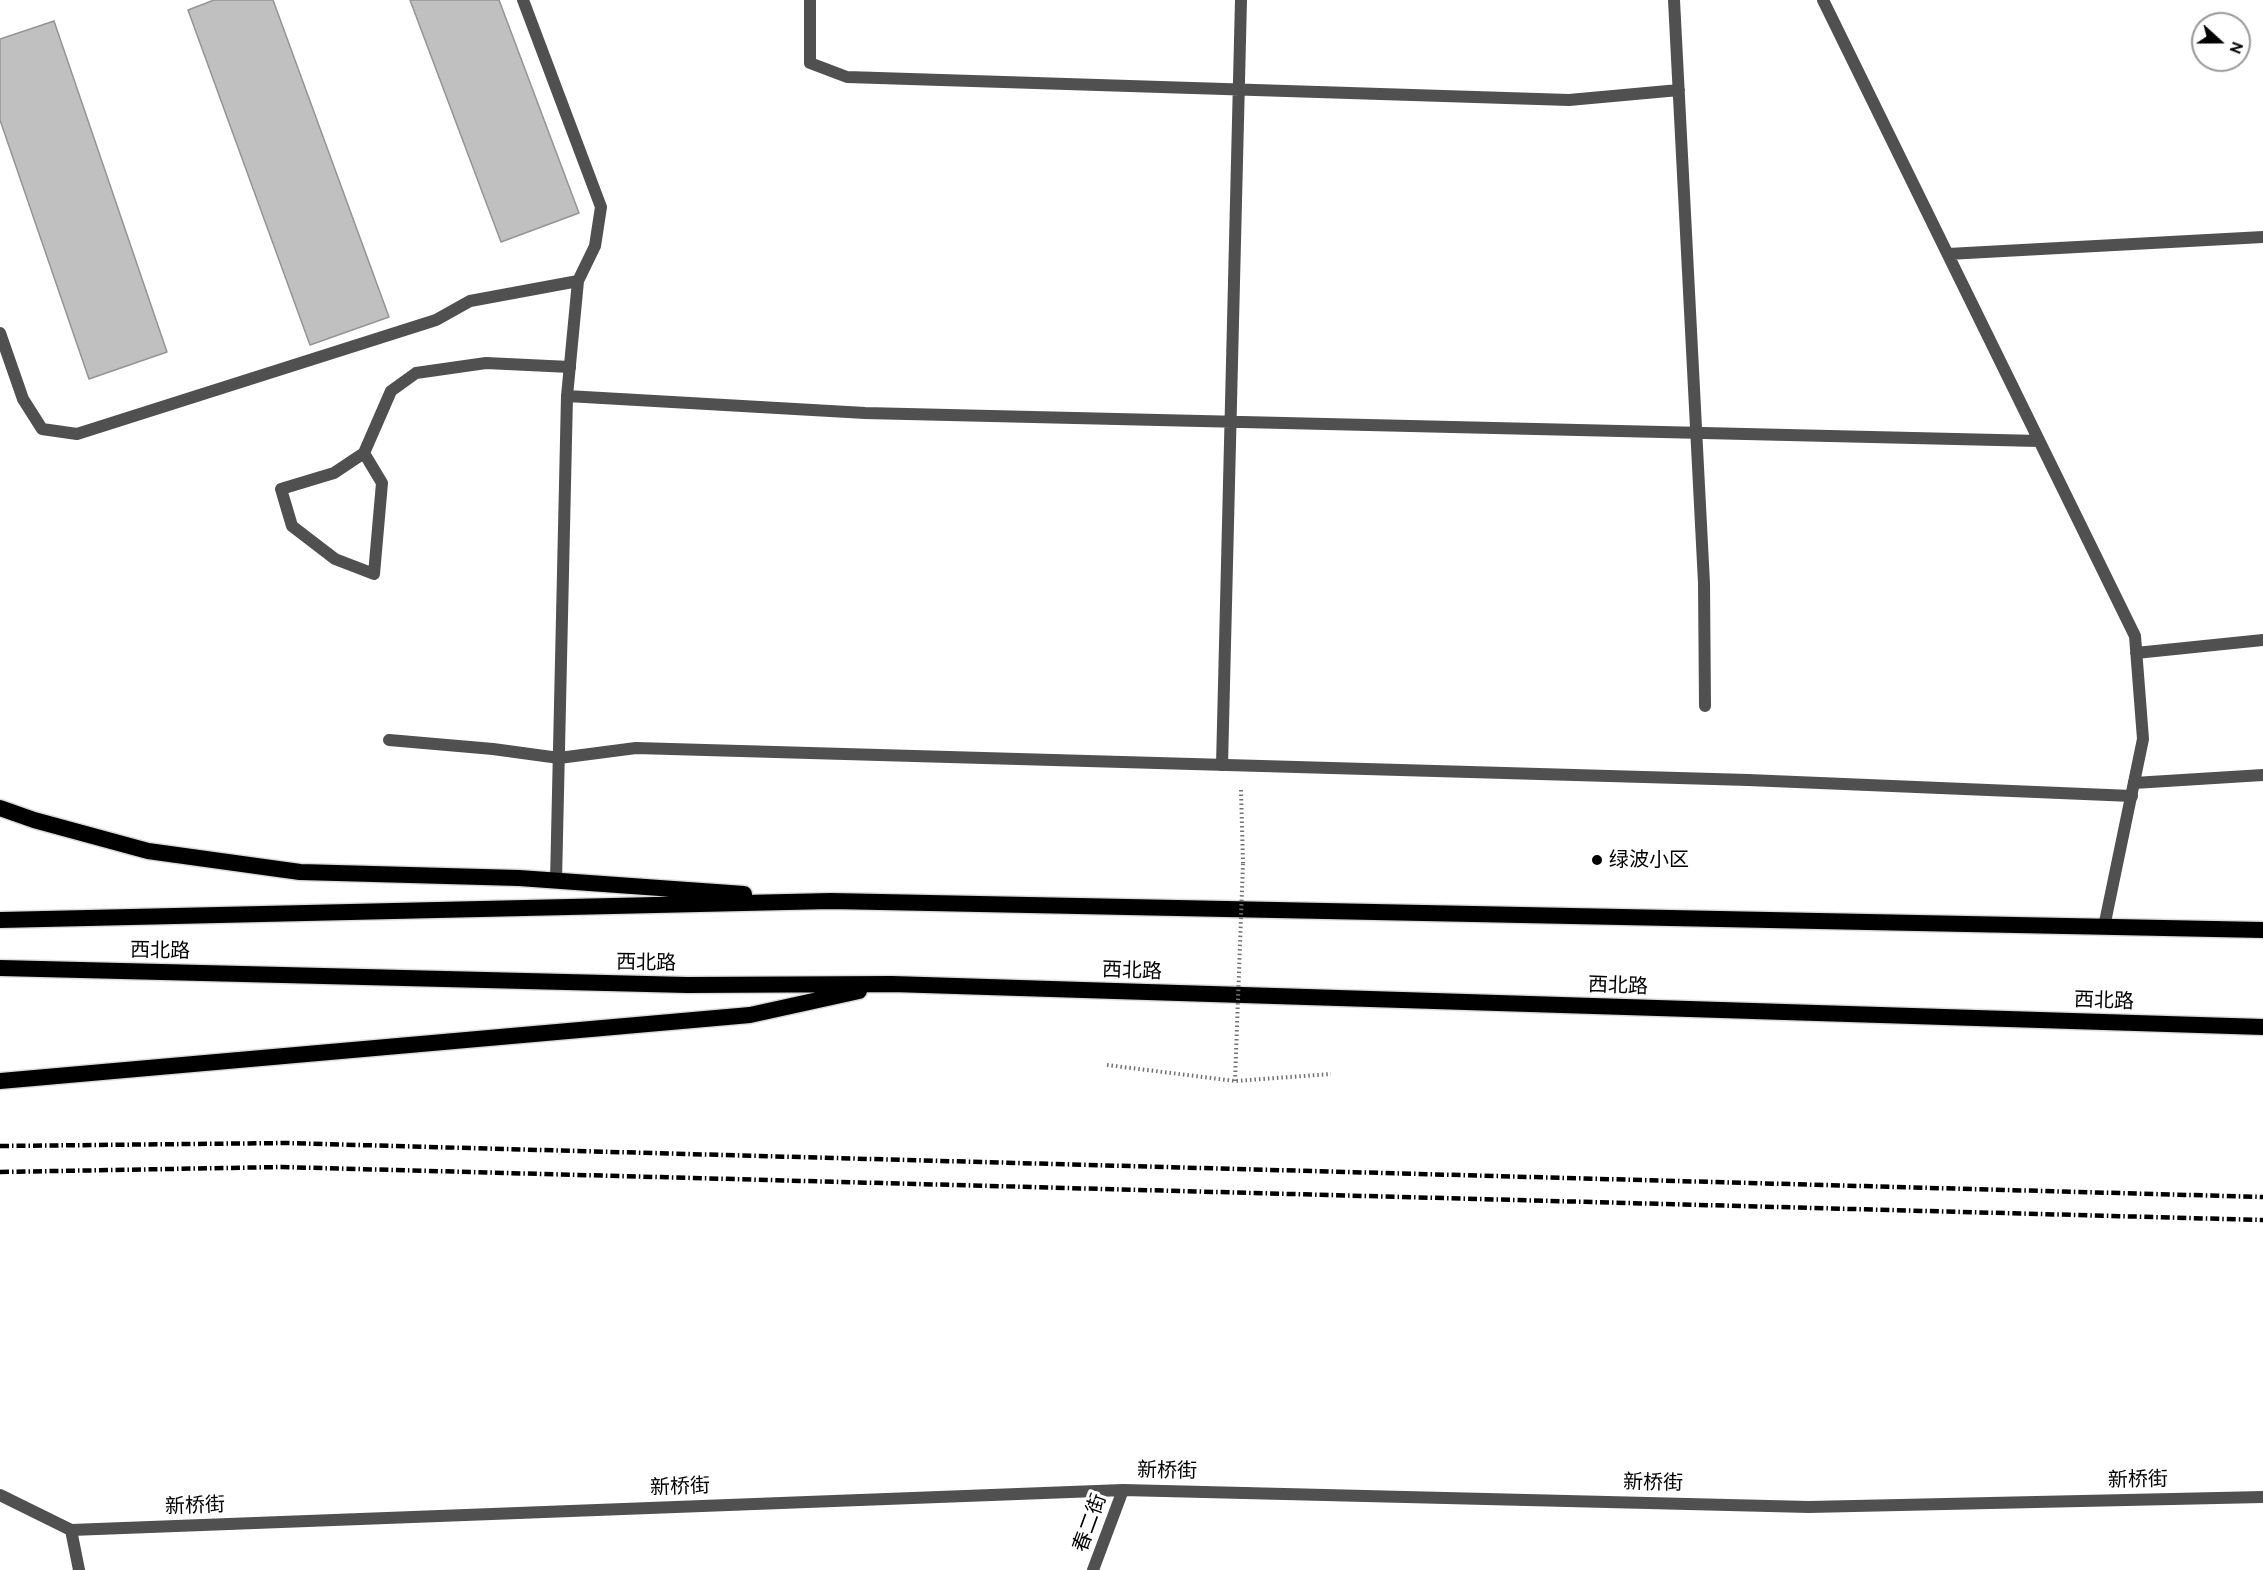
<!DOCTYPE html>
<html>
<head>
<meta charset="utf-8">
<style>
	body { margin:0 }
	#map { position:relative; width:2263px; height:1570px; overflow:hidden; background:#fff; font-family:Cabin,sans-serif }
	canvas { display:block }
	.north { position:absolute; left:2191px; top:12px; width:60px; height:60px; box-sizing:border-box; background:#fff; border:2px solid #999; border-radius:50%; rotate:111deg; font-size:16px; font-weight:700; line-height:24px; text-align:center; color:#000 }
	.north::after { content:''; display:block; margin:auto; width:21px; height:27px; background:#000; clip-path:polygon(50% 0,100% 100%,50% 72%,0 100%) }
</style>
</head>
<body>
<div id="map">
<canvas width="2263" height="1570"></canvas>
<div class="north">N</div>
</div>
<script>
const ctx = document.querySelector('canvas').getContext('2d');
ctx.lineJoin = 'round';
function fill(path, color) {
  ctx.fillStyle = color;
  ctx.fill(path, 'evenodd');
}
function toPath(rows) {
  const path = new Path2D();
  for (const r of rows) {
    path.moveTo(r[0], r[1]);
    for (let i = 2; i < r.length; i += 2) path.lineTo(r[i], r[i + 1]);
  }
  return path;
}
function stroke(path, color, width, dash) {
  ctx.strokeStyle = color;
  ctx.lineWidth = width;
  ctx.lineCap = dash ? 'butt' : 'round';
  ctx.setLineDash(dash || []);
  ctx.stroke(path);
}
function write(font, color, halo, rows, align = 'center') {
  ctx.font = font + ' Cabin,"Noto Sans SC",sans-serif';
  ctx.lineWidth = 6;
  ctx.setLineDash([]);
  ctx.textBaseline = 'middle';
  ctx.strokeStyle = halo;
  ctx.fillStyle = color;
  for (const [text, x, y, turn = 0] of rows) {
    ctx.save();
    ctx.translate(x, y);
    ctx.rotate((+turn || 0) * Math.PI / 180);
    ctx.textAlign = isNaN(turn) ? turn : align;
    if (halo) ctx.strokeText(text, 0, 0);
    ctx.fillText(text, 0, 0);
    ctx.restore();
  }
}
const building = toPath([
	[214,0,273,0,389,317,310,345,188,10,214,0],
	[410,0,499,0,579,213,501,242,410,0],
	[54,21,167,352,89,379,0,120,0,39,54,21]
]);
fill(building, '#c0c0c0');
stroke(building, '#949494', 1.5);
const trunk = toPath([
	[0,808,34,820,148,851,300,872,519,878,744,894],
	[0,920,831,901,2263,930],
	[0,968,687,985,892,984,2263,1027],
	[0,1081,750,1015,859,991]
]);
stroke(trunk, '#dbdbdb', 19);
stroke(toPath([
	[1241,790,1243,863],
	[1107,1065,1235,1081,1331,1074]
]), '#727272', 4, [1.5, 3]);
stroke(toPath([
	[364,453,334,473,281,489,292,526,335,559,374,574,382,483,364,453,391,391,416,373,486,363,570,367],
	[389,740,493,749,559,758,636,748,1748,780,2132,796],
	[2134,783,2263,775]
]), '#505050', 12);
stroke(toPath([
	[523,0,601,207,595,246,578,281,567,396,556,881],
	[810,0,810,63,847,77,1569,100,1679,90],
	[1674,0,1704,583,1705,706],
	[1823,0,2135,636,2143,739,2104,927],
	[1948,254,2263,237],
	[0,333,23,399,42,429,77,434,436,320,470,301,578,281],
	[567,396,865,413,2039,441],
	[2136,653,2263,640],
	[1222,765,1241,0],
	[0,1495,71,1530,79,1570],
	[71,1530,1123,1490,1809,1507,2263,1497],
	[1093,1570,1123,1490]
]), '#505050', 12);
stroke(trunk, '#000', 16);
stroke(toPath([
	[0,1146,285,1143,2263,1197],
	[0,1172,282,1167,2263,1220]
]), '#000', 4.5, [9, 3, 1.5, 3]);
stroke(toPath([
	[1235,1081,1243,863]
]), '#727272', 4, [1.5, 3]);
for (const [x, y, r, color] of [
	[1597,860,6,"#000"]
]) {
  const dot = new Path2D();
  dot.arc(x, y, r, 0, 2 * Math.PI);
  ctx.fillStyle = color;
  ctx.fill(dot);
  stroke(dot, '#fff', 2);
}
write('20px', '#000', '#fff', [
	["绿波小区",1609,860]
], 'left');
write('20px', '#000', '#fff', [
	["西北路",160,951,1],
	["西北路",646,963,1],
	["西北路",1132,971,2],
	["西北路",1618,986,2],
	["西北路",2104,1001,2],
	["新桥街",1167,1471,1],
	["新桥街",2138,1480,-1],
	["新桥街",1653,1483,1],
	["新桥街",680,1487,-2],
	["新桥街",195,1506,-2],
	["春二街",1090,1523,-70]
]);
</script>
</body>
</html>
